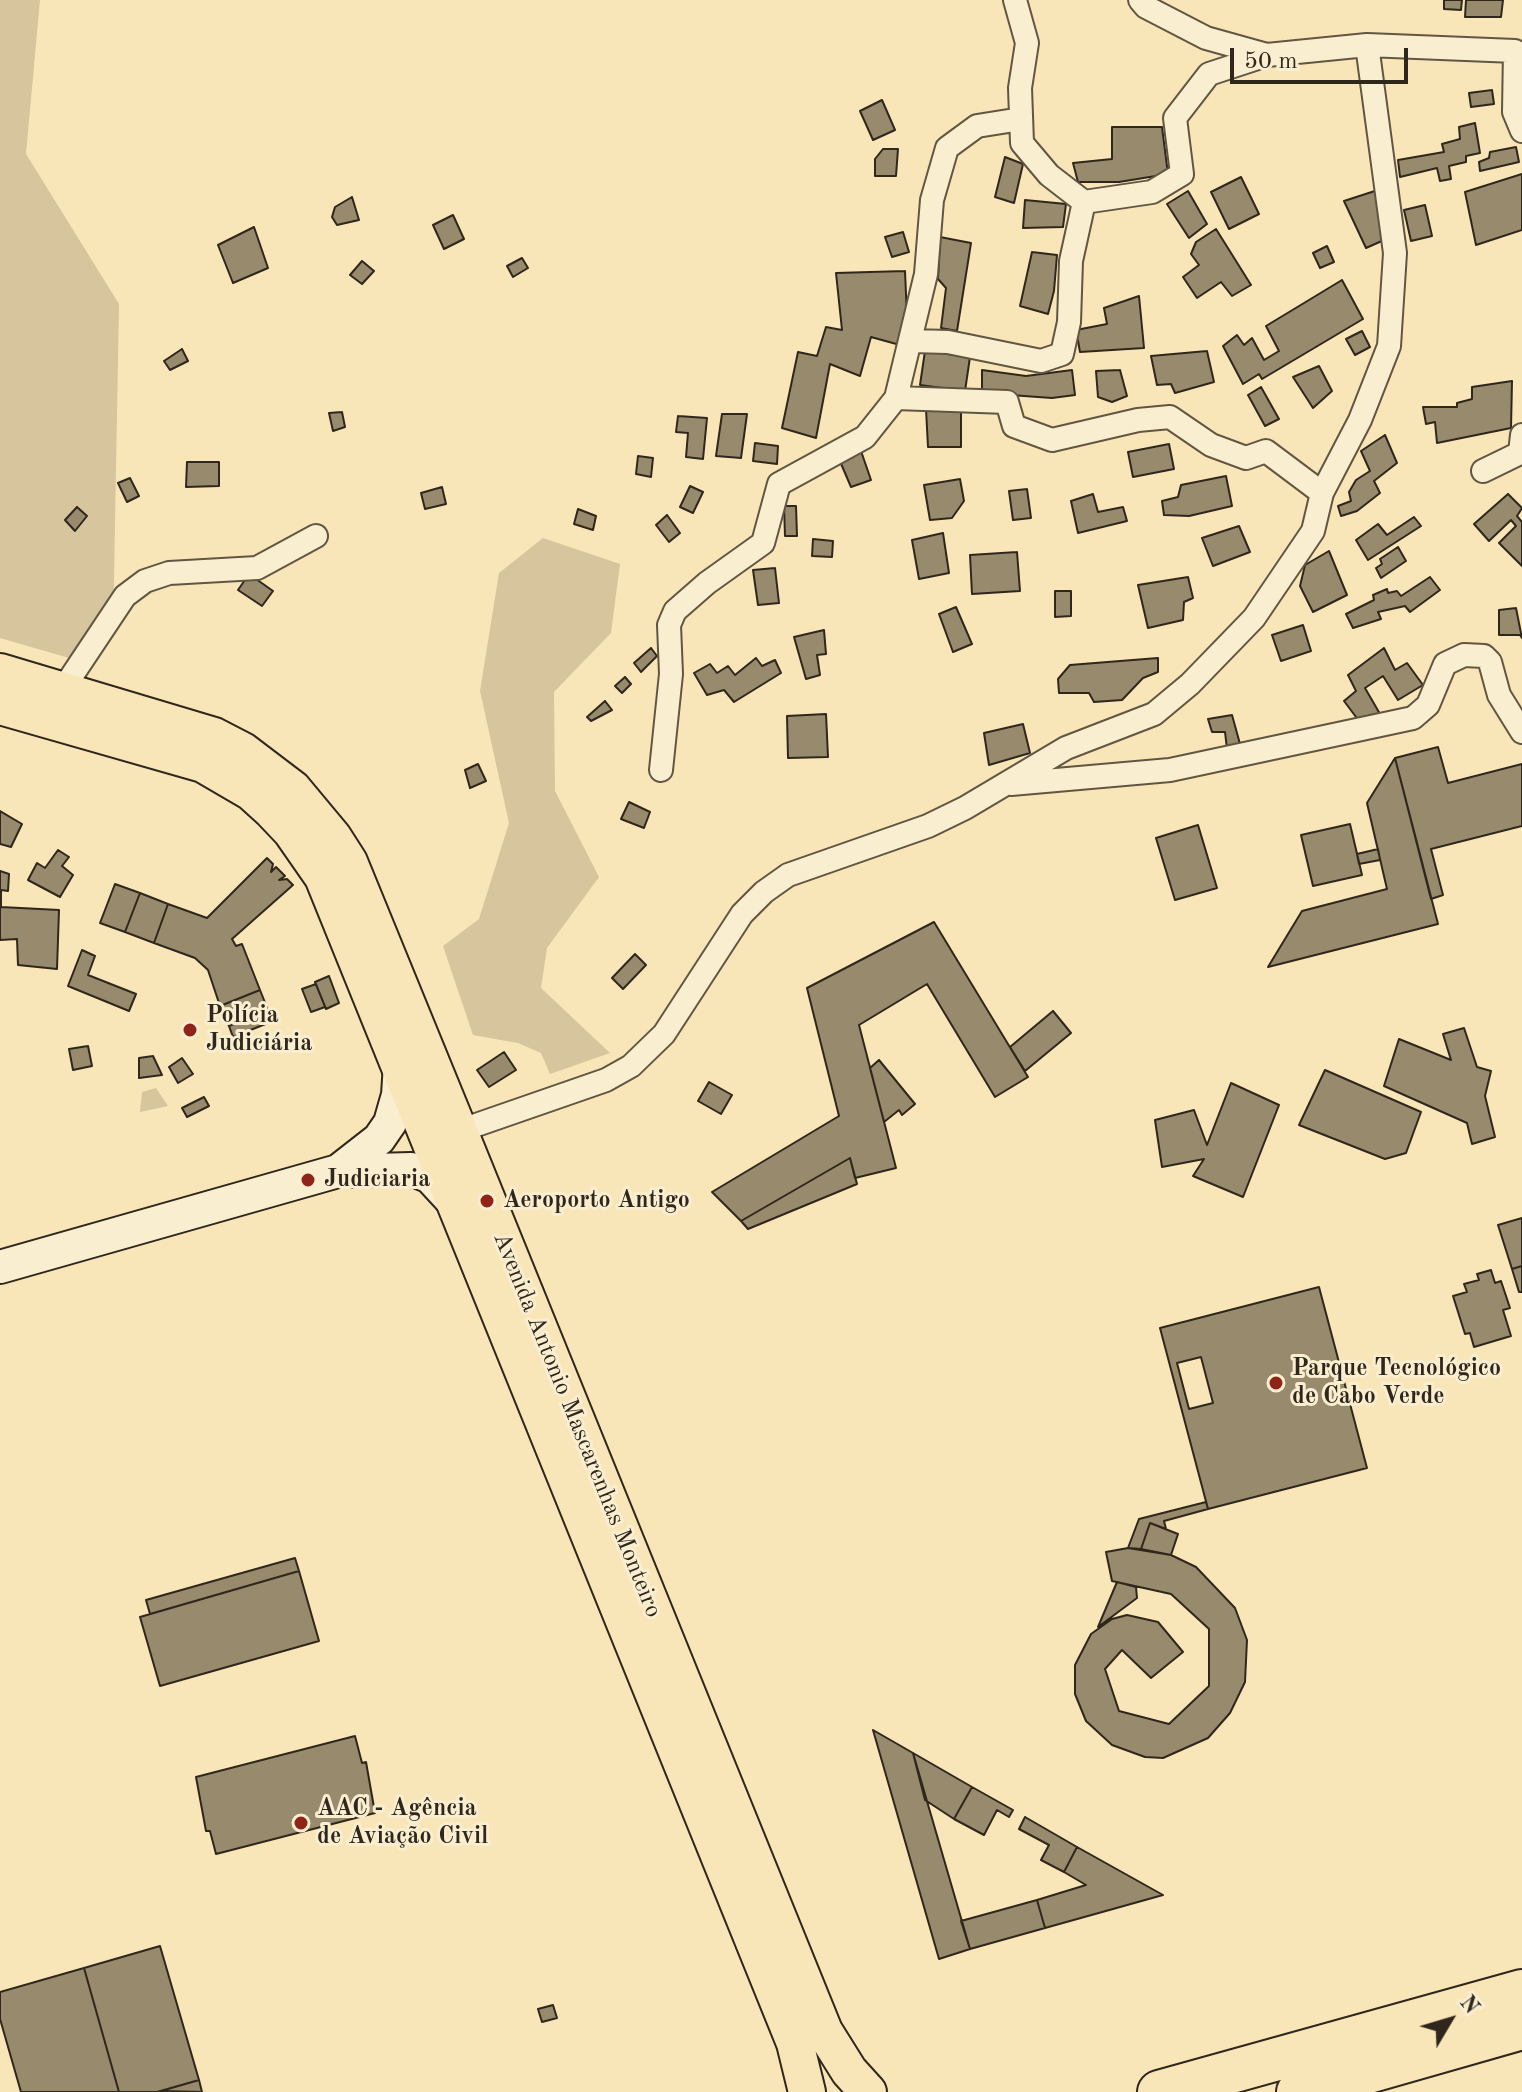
<!DOCTYPE html>
<html>
<head>
<meta charset="utf-8">
<style>
	body { margin:0 }
	#map { position:relative; width:1522px; height:2092px; overflow:hidden; background:#f8e5b8; font-family:"Old Standard TT",serif }
	canvas { display:block }
	.north { position:absolute; left:1410px; top:1980px; width:80px; height:80px; -webkit-text-stroke:6px #faeed1; paint-order:stroke; rotate:52deg; font-size:22px; font-weight:700; line-height:32px; text-align:center; color:#30271c }
	.north::after { content:''; display:block; margin:auto; width:28px; height:36px; background:#30271c; clip-path:polygon(50% 0,100% 100%,50% 72%,0 100%) }
	.scale { position:absolute; left:1230px; top:48px; width:178px; height:36px; box-sizing:border-box; border:4px solid #30271c; border-top:0; padding-left:10px; font-size:24px; line-height:28px; white-space:nowrap; color:#30271c; -webkit-text-stroke:6px #faeed1; paint-order:stroke }
</style>
</head>
<body>
<div id="map">
<canvas width="1522" height="2092"></canvas>
<div class="north">N</div>
<div class="scale">50 m</div>
</div>
<script>
const ctx = document.querySelector('canvas').getContext('2d');
ctx.lineJoin = 'round';
function fill(path, color) {
  ctx.fillStyle = color;
  ctx.fill(path, 'evenodd');
}
function toPath(rows) {
  const path = new Path2D();
  for (const r of rows) {
    path.moveTo(r[0], r[1]);
    for (let i = 2; i < r.length; i += 2) path.lineTo(r[i], r[i + 1]);
  }
  return path;
}
function stroke(path, color, width, dash) {
  ctx.strokeStyle = color;
  ctx.lineWidth = width;
  ctx.lineCap = dash ? 'butt' : 'round';
  ctx.setLineDash(dash || []);
  ctx.stroke(path);
}
function write(font, color, halo, rows, align = 'center') {
  ctx.font = font + ' "Old Standard TT",serif';
  ctx.lineWidth = 6;
  ctx.setLineDash([]);
  ctx.textBaseline = 'middle';
  ctx.strokeStyle = halo;
  ctx.fillStyle = color;
  for (const [text, x, y, turn = 0] of rows) {
    ctx.save();
    ctx.translate(x, y);
    ctx.rotate((+turn || 0) * Math.PI / 180);
    ctx.textAlign = isNaN(turn) ? turn : align;
    if (halo) ctx.strokeText(text, 0, 0);
    ctx.fillText(text, 0, 0);
    ctx.restore();
  }
}
fill(toPath([
	[0,0,40,0,26,154,119,304,113,633,76,660,0,638],
	[543,538,620,564,611,633,554,692,555,791,599,877,547,948,541,988,610,1053,550,1074,541,1053,518,1043,473,1035,443,946,479,919,509,823,480,691,499,573],
	[156,1088,168,1106,140,1112,142,1092]
]), '#d6c59d');
const building = toPath([
	[1444,0,1462,0,1461,10,1444,9,1444,0],
	[1466,0,1503,0,1501,17,1465,17,1466,0],
	[1492,90,1494,104,1471,107,1469,93,1492,90],
	[882,100,895,130,873,140,860,111,882,100],
	[1475,123,1480,153,1466,156,1466,162,1449,166,1451,179,1440,181,1437,168,1400,177,1398,160,1444,152,1442,144,1460,139,1459,127,1475,123],
	[1112,127,1162,127,1168,174,1119,182,1078,182,1073,163,1112,159,1112,127],
	[1516,147,1519,162,1480,171,1479,162,1489,158,1490,152,1516,147],
	[883,149,898,149,896,176,875,176,875,159,883,149],
	[1005,157,1023,164,1014,203,995,197,1005,157],
	[1522,174,1522,230,1476,245,1465,192,1522,174],
	[1241,177,1259,214,1229,229,1211,192,1241,177],
	[1381,189,1384,240,1366,248,1344,201,1381,189],
	[1188,191,1207,224,1189,238,1167,204,1188,191],
	[352,197,359,220,337,225,332,217,335,207,352,197],
	[1025,200,1066,204,1063,227,1023,228,1025,200],
	[1425,205,1432,236,1411,241,1404,210,1425,205],
	[453,215,464,239,444,249,433,225,453,215],
	[254,227,268,268,233,283,218,245,254,227],
	[1216,229,1251,285,1232,296,1221,282,1197,298,1183,277,1199,265,1191,254,1196,242,1216,229],
	[903,232,909,252,892,257,885,237,903,232],
	[940,237,971,243,957,331,941,328,946,288,938,279,940,237],
	[1327,246,1334,262,1320,268,1313,253,1327,246],
	[1032,252,1057,255,1054,291,1048,314,1020,306,1032,252],
	[522,258,528,268,513,277,507,266,522,258],
	[362,261,374,271,362,284,350,275,362,261],
	[905,271,907,317,900,345,871,337,860,376,830,364,816,438,782,428,798,352,817,356,826,327,842,330,836,273,905,271],
	[1342,280,1363,319,1262,379,1259,374,1243,384,1223,346,1237,335,1244,345,1252,338,1264,360,1279,351,1266,326,1342,280],
	[1139,296,1144,348,1080,352,1076,330,1107,324,1104,308,1139,296],
	[1362,331,1370,347,1355,355,1346,339,1362,331],
	[182,349,188,361,170,370,164,361,182,349],
	[925,351,970,357,965,391,920,385,925,351],
	[1207,351,1214,382,1175,393,1171,384,1157,385,1151,356,1207,351],
	[1319,366,1332,391,1313,408,1293,377,1319,366],
	[982,370,1026,376,1072,370,1075,395,1052,398,982,393,982,370],
	[1120,370,1127,396,1112,402,1098,397,1096,371,1120,370],
	[1512,381,1511,428,1437,443,1435,422,1426,424,1423,407,1457,407,1457,403,1472,399,1472,387,1512,381],
	[1261,387,1279,419,1265,426,1248,395,1261,387],
	[926,409,961,409,961,447,928,447,926,409],
	[342,412,345,427,333,431,329,413,342,412],
	[722,414,747,414,741,458,716,456,722,414],
	[678,416,707,418,703,459,686,457,688,433,676,432,678,416],
	[1385,435,1397,463,1374,481,1380,493,1357,511,1341,516,1338,506,1351,501,1349,492,1356,480,1370,471,1361,451,1385,435],
	[755,443,778,446,777,464,753,461,755,443],
	[1169,444,1174,469,1133,477,1128,452,1169,444],
	[861,451,871,480,851,487,839,459,861,451],
	[638,456,653,458,651,477,636,474,638,456],
	[187,462,219,462,219,486,186,487,187,462],
	[1226,476,1232,506,1189,516,1164,515,1162,501,1178,497,1181,485,1226,476],
	[130,478,139,496,127,502,118,483,130,478],
	[960,479,964,501,952,518,930,520,924,485,960,479],
	[690,486,703,492,693,513,680,507,690,486],
	[442,487,446,504,425,509,421,493,442,487],
	[1027,489,1031,518,1013,520,1009,491,1027,489],
	[1093,494,1098,512,1123,507,1127,521,1078,533,1071,501,1093,494],
	[1508,494,1522,508,1517,516,1522,522,1522,566,1499,543,1516,526,1511,520,1489,541,1474,524,1508,494],
	[784,506,796,506,797,536,785,536,784,506],
	[77,507,87,516,75,531,65,520,77,507],
	[578,509,596,516,593,530,574,524,578,509],
	[667,515,680,533,669,542,656,525,667,515],
	[1414,517,1421,526,1368,560,1356,540,1378,524,1387,535,1414,517],
	[1239,526,1250,552,1213,566,1202,538,1239,526],
	[943,533,949,573,919,579,912,540,943,533],
	[813,539,833,541,832,557,812,556,813,539],
	[1398,547,1406,561,1381,578,1376,568,1382,564,1380,559,1398,547],
	[1329,551,1347,595,1313,612,1300,586,1305,565,1329,551],
	[1017,552,1020,591,972,594,970,555,1017,552],
	[775,568,779,603,758,605,753,570,775,568],
	[249,574,273,591,262,606,238,590,249,574],
	[1188,577,1193,598,1184,602,1183,620,1148,628,1138,585,1188,577],
	[1430,577,1440,590,1410,612,1405,606,1378,612,1381,619,1353,628,1346,614,1374,600,1373,595,1387,589,1388,593,1397,591,1401,596,1430,577],
	[1055,591,1071,591,1071,616,1055,617,1055,591],
	[956,607,972,644,953,652,939,614,956,607],
	[1516,608,1522,638,1520,635,1499,635,1499,610,1516,608],
	[1303,625,1311,651,1281,661,1272,635,1303,625],
	[824,630,826,654,817,655,820,675,806,679,794,637,824,630],
	[651,648,657,656,641,672,634,663,651,648],
	[1384,648,1395,670,1407,663,1423,685,1398,700,1383,676,1365,688,1380,714,1362,725,1344,701,1356,691,1348,675,1384,648],
	[756,658,762,666,775,660,781,673,734,702,724,690,707,695,694,673,710,664,717,673,728,666,735,675,756,658],
	[1158,658,1158,672,1143,678,1122,700,1094,702,1089,693,1059,693,1058,679,1070,665,1158,658],
	[625,677,631,684,622,693,615,686,625,677],
	[605,701,612,710,591,721,587,717,605,701],
	[826,714,828,757,788,758,787,716,826,714],
	[1232,715,1240,744,1227,749,1225,732,1212,732,1208,719,1232,715],
	[1023,724,1030,753,989,765,984,733,1023,724],
	[1438,747,1448,783,1522,764,1522,826,1431,849,1443,895,1431,899,1395,758,1438,747],
	[1395,758,1438,924,1268,967,1302,911,1387,889,1367,803,1395,758],
	[478,764,486,781,470,788,465,770,478,764],
	[629,802,650,812,644,828,621,819,629,802],
	[0,811,22,824,11,847,0,844,0,811],
	[1350,824,1362,875,1313,886,1301,835,1350,824],
	[1198,825,1217,888,1175,900,1156,838,1198,825],
	[1378,849,1380,860,1359,864,1357,854,1378,849],
	[58,850,69,857,62,866,73,875,60,897,28,880,37,863,45,868,58,850],
	[267,858,273,864,271,872,276,867,285,876,279,880,287,879,293,885,232,939,236,946,242,944,260,990,220,1006,208,970,195,958,154,943,168,904,207,918,267,858],
	[0,871,9,874,8,891,1,890,1,907,59,910,57,969,18,965,17,939,0,940,0,871],
	[115,884,140,893,125,932,100,923,115,884],
	[140,893,168,904,154,943,125,932,140,893],
	[934,922,1028,1077,995,1097,927,984,859,1025,896,1168,855,1178,850,1158,741,1221,712,1192,839,1116,807,988,934,922],
	[82,950,95,956,88,975,136,994,129,1011,68,986,82,950],
	[635,954,646,965,623,989,612,978,635,954],
	[329,976,339,1003,326,1009,315,982,329,976],
	[316,984,325,1007,311,1012,302,989,316,984],
	[260,990,268,1010,229,1026,220,1006,260,990],
	[268,1010,273,1021,233,1037,229,1026,268,1010],
	[1053,1011,1071,1033,1025,1071,1010,1047,1053,1011],
	[1464,1028,1477,1067,1491,1071,1485,1096,1495,1137,1472,1144,1467,1123,1384,1086,1399,1039,1451,1060,1443,1034,1464,1028],
	[88,1046,92,1066,73,1070,69,1049,88,1046],
	[504,1052,516,1070,489,1087,477,1070,504,1052],
	[153,1056,162,1075,139,1078,139,1058,153,1056],
	[182,1058,193,1074,178,1083,169,1067,182,1058],
	[879,1060,915,1104,902,1115,899,1110,884,1122,870,1068,879,1060],
	[1325,1070,1421,1112,1406,1153,1385,1159,1299,1125,1325,1070],
	[709,1082,732,1095,721,1114,698,1101,709,1082],
	[1231,1083,1279,1105,1243,1197,1193,1176,1204,1159,1162,1167,1155,1120,1194,1110,1207,1145,1231,1083],
	[204,1097,209,1106,187,1117,182,1108,204,1097],
	[850,1158,857,1184,748,1229,741,1221,850,1158],
	[1522,1218,1522,1266,1512,1269,1498,1225,1522,1218],
	[1522,1266,1522,1292,1519,1292,1512,1269,1522,1266],
	[1491,1270,1495,1283,1501,1281,1510,1308,1503,1310,1511,1336,1474,1347,1470,1333,1465,1334,1453,1296,1467,1292,1464,1284,1479,1280,1477,1274,1491,1270],
	[1319,1287,1367,1468,1208,1509,1160,1328,1319,1287],
	[1201,1357,1213,1403,1189,1409,1177,1363,1201,1357],
	[1206,1502,1208,1509,1164,1521,1166,1529,1150,1523,1141,1549,1128,1548,1139,1519,1206,1502],
	[1150,1523,1178,1534,1171,1555,1141,1549,1150,1523],
	[1128,1548,1171,1555,1196,1567,1235,1608,1247,1640,1245,1682,1230,1713,1208,1738,1163,1758,1145,1757,1112,1745,1086,1721,1075,1694,1075,1665,1091,1634,1112,1619,1127,1615,1158,1622,1183,1652,1151,1678,1122,1650,1105,1669,1119,1711,1169,1724,1209,1686,1209,1629,1171,1594,1112,1581,1106,1552,1128,1548],
	[295,1558,299,1571,150,1614,146,1600,295,1558],
	[299,1571,319,1641,160,1686,140,1617,299,1571],
	[1117,1582,1136,1587,1137,1598,1098,1627,1117,1582],
	[873,1730,913,1753,970,1949,939,1959,873,1730],
	[355,1736,362,1763,366,1762,375,1813,216,1854,210,1831,206,1831,196,1777,355,1736],
	[913,1753,972,1787,954,1819,925,1800,913,1753],
	[972,1787,1013,1810,1009,1817,997,1810,984,1835,954,1819,972,1787],
	[1025,1817,1077,1847,1064,1872,1041,1860,1049,1845,1019,1829,1025,1817],
	[1077,1847,1163,1895,1045,1928,1037,1900,1086,1885,1064,1872,1077,1847],
	[1037,1900,1045,1928,970,1949,961,1921,1037,1900],
	[160,1946,199,2080,157,2092,119,2092,84,1968,160,1946],
	[84,1968,119,2092,21,2092,0,2019,0,1992,84,1968],
	[553,2005,557,2018,542,2022,538,2009,553,2005],
	[199,2080,202,2092,161,2091,199,2080]
]);
fill(building, '#988a6d');
stroke(building, '#30271c', 2);
const street = toPath([
	[1015,0,1027,43,1020,88,1022,143,1049,175,1084,202,1152,192,1182,174,1175,118,1209,74,1267,55],
	[1367,45,1515,51,1514,112,1522,131],
	[912,341,948,342,1041,361,1062,354,1069,322,1071,261,1084,202],
	[896,398,1007,402,1014,426,1052,440,1138,420,1170,417,1211,445,1246,458,1266,451,1322,493],
	[1483,471,1520,453,1522,435],
	[63,689,125,596,145,581,169,573,257,568,316,536],
	[661,770,671,674,669,625,675,611,707,583,763,543,779,484,865,437,896,398,926,274,932,200,947,148,977,126,1021,119],
	[1011,784,1170,770,1413,718,1428,705,1445,664,1464,655,1484,656,1490,662,1499,695,1522,732],
	[459,1131,606,1080,631,1066,664,1034,742,914,764,892,788,875,928,826,965,808,1066,748,1154,714,1190,684,1254,618,1313,531,1322,493,1360,420,1389,346,1395,253,1367,45,1267,55,1206,38,1146,7,1140,0]
]);
const secondary = toPath([
	[338,1171,379,1139,390,1123,398,1095,400,1064],
	[0,1267,338,1171,411,1169,430,1177,454,1203]
]);
const primary = toPath([
	[0,672,214,736,243,751,293,789,333,837,349,862,459,1131,824,2031,849,2071,868,2092],
	[0,706,203,764,251,792,272,811,291,831,323,877,795,2043,807,2092]
]);
const highway = toPath([
	[1159,2092,1522,1991],
	[1298,2092,1522,2028]
]);
stroke(street, '#625643', 26);
stroke(secondary, '#30271c', 36);
stroke(primary, '#30271c', 40);
stroke(highway, '#30271c', 46);
stroke(street, '#faeed1', 22);
stroke(secondary, '#faeed1', 32);
stroke(primary, '#f8e5b8', 36);
stroke(highway, '#f8e5b8', 42);
for (const [x, y, r, color] of [
	[190,1030,8,"#8f2418"],
	[308,1180,8,"#8f2418"],
	[487,1201,8,"#8f2418"],
	[1276,1383,8,"#8f2418"],
	[301,1823,8,"#8f2418"]
]) {
  const dot = new Path2D();
  dot.arc(x, y, r, 0, 2 * Math.PI);
  ctx.fillStyle = color;
  ctx.fill(dot);
  stroke(dot, '#faeed1', 3);
}
write('bold 24px', '#30271c', '#faeed1', [
	["Polícia",206,1016],
	["Judiciária",206,1044],
	["Judiciaria",324,1180],
	["Aeroporto Antigo",503,1201],
	["Parque Tecnológico",1292,1369],
	["de Cabo Verde",1292,1397],
	["AAC - Agência",317,1809],
	["de Aviação Civil",317,1837]
], 'left');
write('24px', '#30271c', '#faeed1', [
	["Avenida Antonio Mascarenhas Monteiro",577,1425,68]
]);
</script>
</body>
</html>
